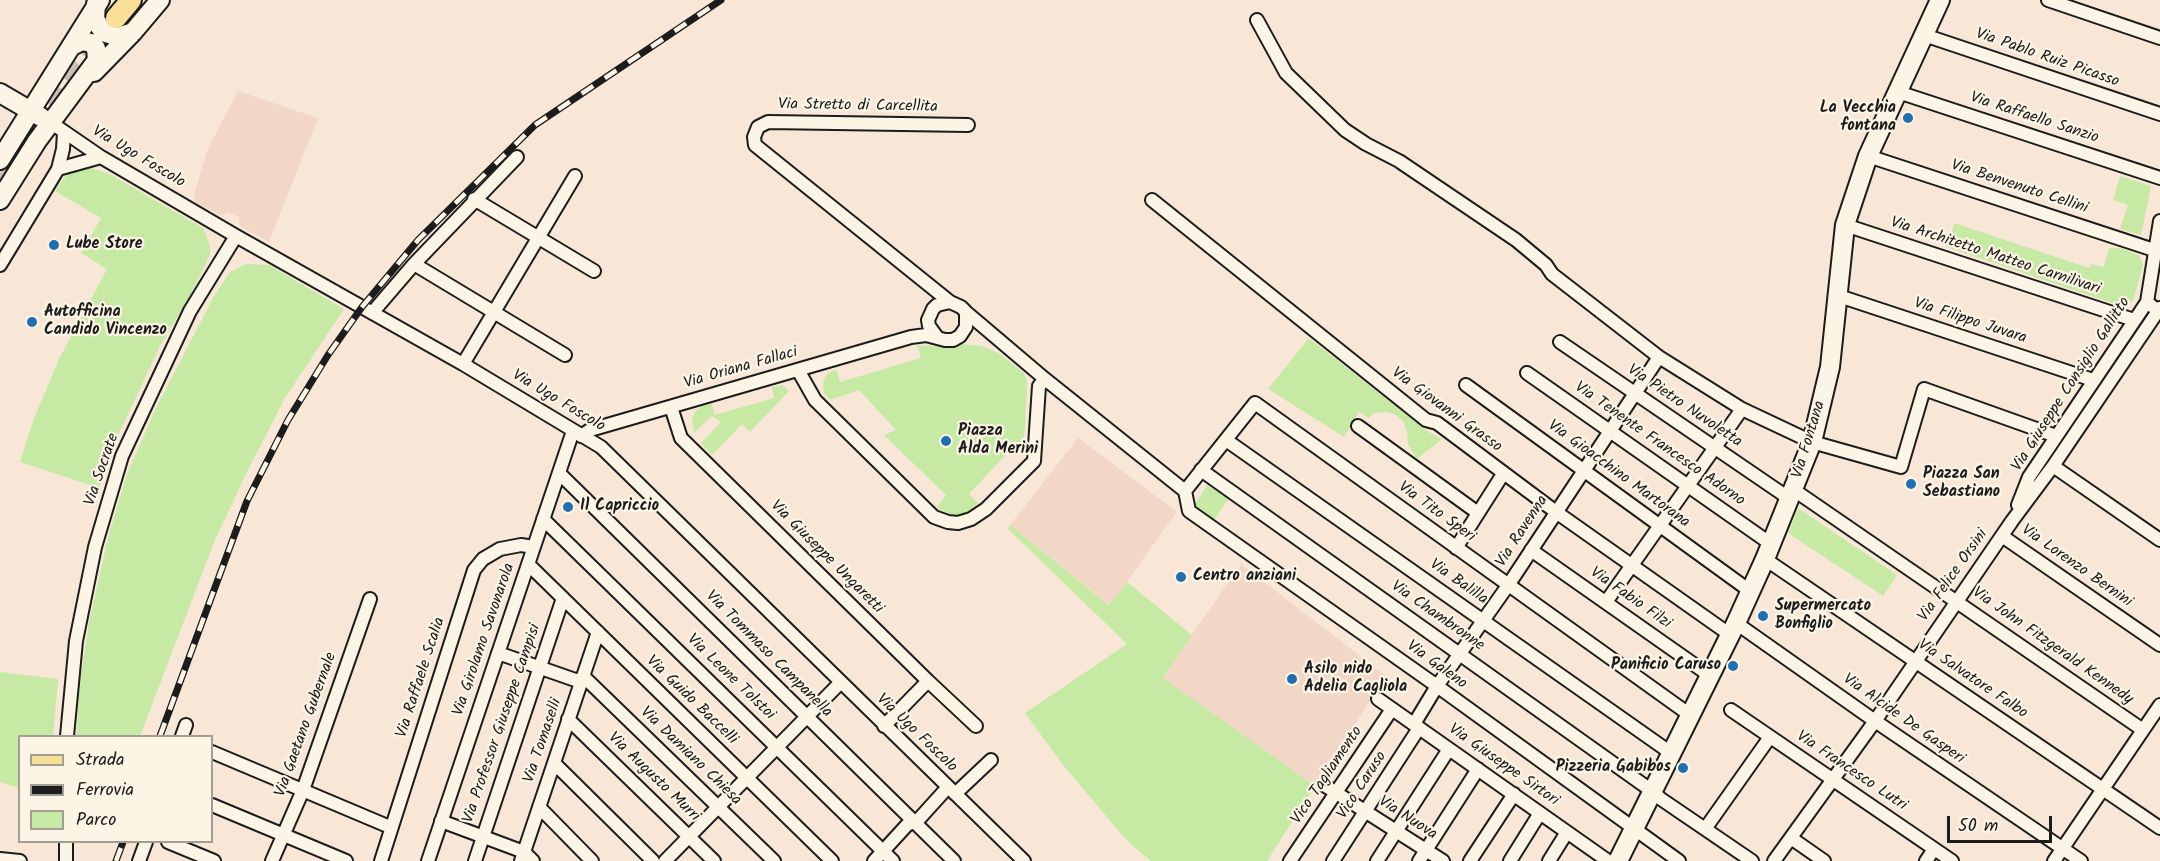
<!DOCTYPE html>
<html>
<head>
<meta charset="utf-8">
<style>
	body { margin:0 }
	#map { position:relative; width:2160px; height:861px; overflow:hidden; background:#f8e7d7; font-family:Kalam,sans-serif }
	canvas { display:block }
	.legend { position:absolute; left:18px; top:735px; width:195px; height:108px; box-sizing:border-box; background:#fcf5e5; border:2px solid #a29e95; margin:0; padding:8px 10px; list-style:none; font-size:18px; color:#1c1c1c }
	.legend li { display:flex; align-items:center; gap:12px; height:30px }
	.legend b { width:30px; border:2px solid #a29e95 }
	.scale { position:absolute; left:1947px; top:816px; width:105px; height:27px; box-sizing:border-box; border:3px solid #1c1c1c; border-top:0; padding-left:8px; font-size:18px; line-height:21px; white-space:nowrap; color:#1c1c1c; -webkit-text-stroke:4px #fcf5e5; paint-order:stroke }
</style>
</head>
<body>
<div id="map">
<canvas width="2160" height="861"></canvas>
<ul class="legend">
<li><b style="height:8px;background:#fadf96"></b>Strada</li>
<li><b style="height:8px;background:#1c1c1c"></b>Ferrovia</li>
<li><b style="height:16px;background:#c6eaa4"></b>Parco</li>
</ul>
<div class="scale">50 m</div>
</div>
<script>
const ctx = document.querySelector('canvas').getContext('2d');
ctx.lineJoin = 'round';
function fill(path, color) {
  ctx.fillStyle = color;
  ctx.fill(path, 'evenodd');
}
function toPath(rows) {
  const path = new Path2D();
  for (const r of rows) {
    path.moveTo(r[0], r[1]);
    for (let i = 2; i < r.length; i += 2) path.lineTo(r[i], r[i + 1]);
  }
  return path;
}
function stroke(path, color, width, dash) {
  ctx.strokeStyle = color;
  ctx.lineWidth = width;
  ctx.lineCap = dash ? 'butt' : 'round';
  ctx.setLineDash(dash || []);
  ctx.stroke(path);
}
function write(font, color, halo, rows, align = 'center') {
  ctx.font = font + ' Kalam,sans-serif';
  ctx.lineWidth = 4.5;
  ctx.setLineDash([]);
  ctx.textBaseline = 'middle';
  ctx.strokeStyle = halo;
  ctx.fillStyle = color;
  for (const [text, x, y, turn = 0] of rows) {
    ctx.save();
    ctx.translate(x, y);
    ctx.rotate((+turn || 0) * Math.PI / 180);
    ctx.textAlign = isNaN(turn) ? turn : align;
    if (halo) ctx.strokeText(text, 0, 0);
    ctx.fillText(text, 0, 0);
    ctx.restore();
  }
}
fill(toPath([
	[238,91,318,118,269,242,240,226,239,217,227,212,222,216,196,203,194,194,208,148],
	[1078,438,1177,512,1110,605,1010,525],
	[1241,564,1386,676,1315,786,1162,678]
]), '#f3d7c6');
fill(toPath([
	[90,168,108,173,203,228,210,245,210,255,191,294,160,346,117,438,99,488,20,462,33,421,59,359,107,269,81,253,101,218,55,191,68,173],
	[2120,176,2151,186,2141,235,2120,229,2128,205,2113,200],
	[1954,223,2089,268,2091,264,2104,267,2109,248,2120,248,2139,255,2143,265,2133,301,2122,305,2112,303,1947,247],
	[246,264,269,265,344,309,285,398,247,472,215,540,140,736,76,736,80,682,89,622,109,534,127,474,156,408,213,298,230,272],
	[1309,338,1427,431,1442,439,1417,459,1408,444,1407,432,1404,422,1396,415,1387,412,1374,413,1369,418,1359,412,1344,437,1268,389],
	[962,344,982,346,1000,354,1024,373,1027,380,1027,389,1023,456,1013,447,969,494,978,503,966,513,956,516,942,511,937,507,946,495,884,435,896,430,859,390,830,400,824,393,823,383,826,375,836,369,840,382,921,358,917,345,948,347],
	[783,385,789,391,750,432,742,424,712,455,701,443,721,422,712,416,694,433,692,419,695,411,702,406,712,404,715,415,774,398,772,387],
	[1207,485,1229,498,1214,520,1194,506],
	[1798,508,1897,575,1883,596,1788,533],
	[1010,525,1109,605,1127,582,1192,635,1163,678,1315,786,1267,861,1151,861,1128,842,1063,765,1025,713,1127,644,1008,529],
	[0,672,58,679,53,736,20,736,19,788,0,782]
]), '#c6eaa4');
stroke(toPath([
	[0,180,69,74,104,33]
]), '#ccbeb2', 20, [20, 10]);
const street = toPath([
	[2048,0,2160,38],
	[1257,20,1286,73,1345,130,1366,144,1399,161,1516,240,1546,265,1552,274,1659,357,1742,409,1812,442,1901,467,1924,389,2056,436],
	[1924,35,2160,114],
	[1898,92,2160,178],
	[50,122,101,157,236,236,463,364,601,447,1024,861],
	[1868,156,2160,252],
	[58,169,101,157],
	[474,199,594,271],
	[1152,200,1426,420,1437,423,1556,512,1729,634],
	[1845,225,2134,320],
	[414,264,565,355],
	[0,265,58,169,63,149,64,132],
	[1836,295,2093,380],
	[950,302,755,145,754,137,758,127,768,122,968,125],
	[2153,307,2147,302,2160,221],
	[966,312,1045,379,1185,491],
	[372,313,414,264,517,157],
	[1560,342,1790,499],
	[463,364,575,176],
	[798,370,815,400,934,517,948,522,958,523,971,519,986,509,1034,461,1039,386,1045,379],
	[1527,373,1771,544],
	[1466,385,1750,591],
	[671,407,681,438,928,681,884,726],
	[1358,426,1478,513],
	[581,436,590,430,911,337,926,335,945,340,953,340,960,336,966,327,966,312,961,307,950,302,937,305,933,309,928,320,929,326,937,337],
	[1226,440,1671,753],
	[2053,466,2160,540],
	[1201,470,1652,791,1661,799,1752,861],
	[559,473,954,861],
	[1794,490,2143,730],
	[1185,491,1255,403,1690,715],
	[1185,491,1189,511,1437,686,1679,861],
	[2018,505,2029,477,2147,302],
	[543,519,893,861],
	[2002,536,2160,645],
	[1456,548,1503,474],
	[1531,550,1709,675],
	[1765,559,2160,828],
	[528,564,832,861],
	[1606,602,1742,409],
	[1736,623,1875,721,2081,861],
	[498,653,581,682],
	[583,676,774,861],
	[928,681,976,726],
	[1378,699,1608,861],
	[1731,710,1952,861],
	[568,719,714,861],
	[1414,724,1437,686,1509,584,1659,357],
	[67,736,76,641,95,547,122,456,190,311,236,236],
	[182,736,186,725],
	[212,752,390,827],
	[554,763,653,861],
	[1324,785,1443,861],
	[955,794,991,760],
	[212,805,346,861],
	[539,807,592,861],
	[441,821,524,852,533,861],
	[1705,829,1770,737],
	[1791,838,1824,861],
	[66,842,66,861],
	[168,842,214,861],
	[0,859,20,861],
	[139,861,146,842],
	[272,861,303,790,370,599],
	[381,861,474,570,483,559,500,549,521,545,534,547],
	[428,861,573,431],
	[475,861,563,598],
	[521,861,598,632],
	[665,861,840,683],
	[874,861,907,825,919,819,948,787],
	[1290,861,1392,709],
	[1333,861,1419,728],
	[1377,861,1449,749],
	[1419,861,1478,769],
	[1470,861,1514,794],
	[1510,861,1540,813],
	[1549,861,1567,832],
	[1774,861,1875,721,2012,521,2053,466,2160,308],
	[1926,861,1934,849],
	[2054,861,2160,705]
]);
const secondary = toPath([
	[96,4,95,19,103,32,118,37,133,32],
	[94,72,133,32,160,0],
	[0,93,41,117],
	[0,160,100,0],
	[0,200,37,141,97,60,96,48,91,43,82,41,72,46],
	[1618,861,1736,623,1765,559,1812,442,1830,367,1845,225,1868,156,1940,0]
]);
const primary = toPath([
	[116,18,131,0]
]);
stroke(street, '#1c1c1c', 16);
stroke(secondary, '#1c1c1c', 22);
stroke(primary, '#1c1c1c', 24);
stroke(street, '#fcf5e5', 12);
stroke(secondary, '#fcf5e5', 18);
stroke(primary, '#fadf96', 20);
const rail = toPath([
	[160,736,247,501,288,420,328,355,362,307,418,240,535,125,721,0],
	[116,861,123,842]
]);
stroke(rail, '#1c1c1c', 7);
stroke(rail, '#fcf5e5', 4.5, [14]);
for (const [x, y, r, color] of [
	[1908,118,6,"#1f6fb2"],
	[54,245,6,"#1f6fb2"],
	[32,322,6,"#1f6fb2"],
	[946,441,6,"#1f6fb2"],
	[1911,484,6,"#1f6fb2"],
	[568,507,6,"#1f6fb2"],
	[1181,577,6,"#1f6fb2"],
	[1763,616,6,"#1f6fb2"],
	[1733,666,6,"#1f6fb2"],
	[1292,679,6,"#1f6fb2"],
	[1683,768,6,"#1f6fb2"]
]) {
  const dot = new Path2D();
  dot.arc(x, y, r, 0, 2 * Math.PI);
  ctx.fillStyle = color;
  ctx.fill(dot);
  stroke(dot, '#fcf5e5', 2);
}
write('16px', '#1c1c1c', '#fcf5e5', [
	["Via Pablo Ruiz Picasso",2047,59,19],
	["Via Stretto di Carcellita",858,107,1],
	["Via Raffaello Sanzio",2034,119,18],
	["Via Ugo Foscolo",138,158,31],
	["Via Benvenuto Cellini",2019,188,18],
	["Via Architetto Matteo Carnilivari",1995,257,18],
	["Via Filippo Juvara",1970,322,18],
	["Via Oriana Fallaci",741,369,-16],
	["Via Giuseppe Consiglio Gallitto",2072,385,-57],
	["Via Ugo Foscolo",558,402,31],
	["Via Pietro Nuvoletta",1684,407,34],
	["Via Giovanni Grasso",1446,411,36],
	["Via Fontana",1810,440,-73],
	["Via Tenente Francesco Adorno",1659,445,35],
	["Via Socrate",103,470,-71],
	["Via Gioacchino Martorana",1618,475,36],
	["Via Tito Speri",1436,513,36],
	["Via Ravenna",1523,532,-57],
	["Via Giuseppe Ungaretti",826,558,45],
	["Via Lorenzo Bernini",2076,567,35],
	["Via Felice Orsini",1954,576,-55],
	["Via Balilla",1458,583,35],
	["Via Fabio Filzi",1630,599,35],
	["Via Chambronne",1437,617,35],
	["Via Girolamo Savonarola",485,640,-71],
	["Via John Fitzgerald Kennedy",2052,647,35],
	["Via Tommaso Campanella",768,655,45],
	["Via Galeno",1436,666,36],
	["Via Raffaele Scalia",422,678,-72],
	["Via Leone Tolstoi",730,678,44],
	["Via Salvatore Falbo",1972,680,34],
	["Via Guido Baccelli",691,701,44],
	["Via Alcide De Gasperi",1903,720,35],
	["Via Professor Giuseppe Campisi",503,724,-71],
	["Via Gaetano Gubernale",307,725,-70],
	["Via Ugo Foscolo",916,734,44],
	["Via Tomaselli",544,741,-71],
	["Via Damiano Chiesa",690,757,44],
	["Via Giuseppe Sirtori",1503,766,35],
	["Via Francesco Lutri",1851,772,34],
	["Vico Tagliamento",1328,776,-56],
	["Via Augusto Murri",653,778,44],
	["Vico Caruso",1363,786,-57],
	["Via Nuova",1407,819,33]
]);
write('bold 16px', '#1c1c1c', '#fcf5e5', [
	["La Vecchia",1896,109,"right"],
	["fontana",1896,127,"right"],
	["Lube Store",66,245],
	["Autofficina",44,313],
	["Candido Vincenzo",44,331],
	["Piazza",958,432],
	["Alda Merini",958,450],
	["Piazza San",1923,475],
	["Sebastiano",1923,493],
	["Il Capriccio",580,507],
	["Centro anziani",1193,577],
	["Supermercato",1775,607],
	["Bonfiglio",1775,625],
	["Panificio Caruso",1721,666,"right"],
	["Asilo nido",1304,670],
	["Adelia Cagliola",1304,688],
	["Pizzeria Gabibos",1671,768,"right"]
], 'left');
</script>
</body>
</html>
